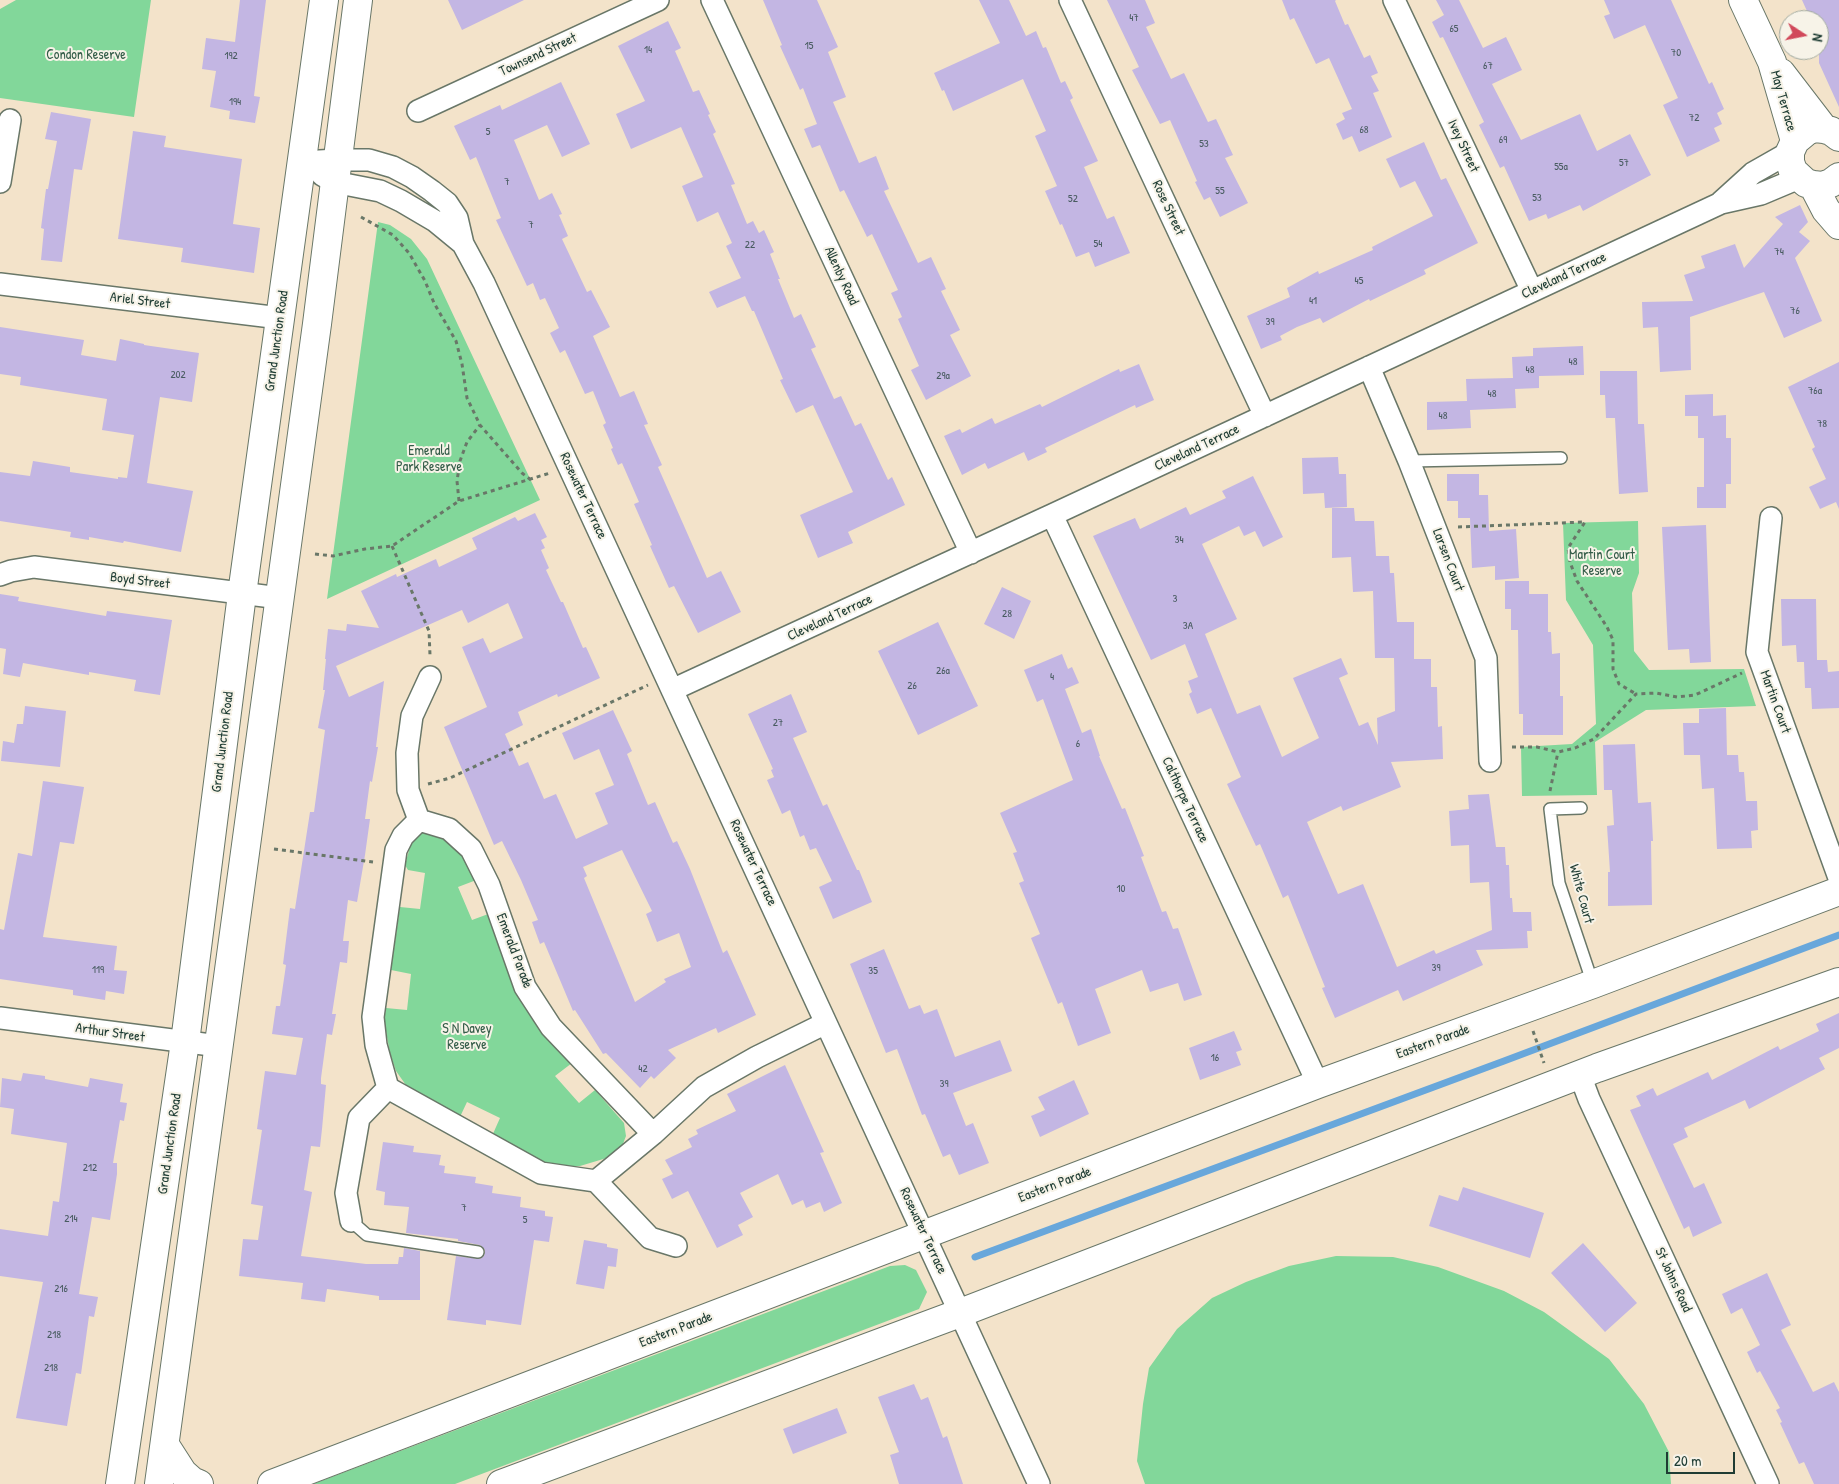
<!DOCTYPE html>
<html>
<head>
<meta charset="utf-8">
<style>
	body { margin:0 }
	#map { position:relative; width:1839px; height:1484px; overflow:hidden; background:#f3e3ca; font-family:"Patrick Hand",sans-serif }
	canvas { display:block }
	.north { position:absolute; left:1779px; top:10px; width:50px; height:50px; box-sizing:border-box; background:#f7f3e8; border:1px solid #a1aaa0; border-radius:50%; rotate:101deg; font-size:14px; font-weight:700; line-height:20px; text-align:center; color:#1f3d34 }
	.north::after { content:''; display:block; margin:auto; width:18px; height:22px; background:#d1495b; clip-path:polygon(50% 0,100% 100%,50% 72%,0 100%) }
	.scale { position:absolute; left:1666px; top:1452px; width:69px; height:22px; box-sizing:border-box; border:2px solid #1f3d34; border-top:0; padding-left:6px; font-size:15px; line-height:18px; white-space:nowrap; color:#1f3d34; -webkit-text-stroke:4px #f7f3e8; paint-order:stroke }
</style>
</head>
<body>
<div id="map">
<canvas width="1839" height="1484"></canvas>
<div class="north">N</div>
<div class="scale">20 m</div>
</div>
<script>
const ctx = document.querySelector('canvas').getContext('2d');
ctx.lineJoin = 'round';
function fill(path, color) {
  ctx.fillStyle = color;
  ctx.fill(path, 'evenodd');
}
function toPath(rows) {
  const path = new Path2D();
  for (const r of rows) {
    path.moveTo(r[0], r[1]);
    for (let i = 2; i < r.length; i += 2) path.lineTo(r[i], r[i + 1]);
  }
  return path;
}
function stroke(path, color, width, dash) {
  ctx.strokeStyle = color;
  ctx.lineWidth = width;
  ctx.lineCap = dash ? 'butt' : 'round';
  ctx.setLineDash(dash || []);
  ctx.stroke(path);
}
function write(font, color, halo, rows, align = 'center') {
  ctx.font = font + ' "Patrick Hand",sans-serif';
  ctx.lineWidth = 4;
  ctx.setLineDash([]);
  ctx.textBaseline = 'middle';
  ctx.strokeStyle = halo;
  ctx.fillStyle = color;
  for (const [text, x, y, turn = 0] of rows) {
    ctx.save();
    ctx.translate(x, y);
    ctx.rotate((+turn || 0) * Math.PI / 180);
    ctx.textAlign = isNaN(turn) ? turn : align;
    if (halo) ctx.strokeText(text, 0, 0);
    ctx.fillText(text, 0, 0);
    ctx.restore();
  }
}
fill(toPath([
	[16,0,151,0,134,117,0,98,0,9],
	[378,222,390,225,411,239,427,259,540,500,327,599],
	[1638,521,1639,573,1632,593,1634,651,1649,670,1744,669,1756,706,1646,710,1595,742,1597,795,1522,796,1521,747,1572,744,1596,724,1593,645,1566,600,1563,523],
	[422,833,437,833,450,841,472,865,479,879,458,887,472,920,491,913,527,1011,572,1063,555,1076,579,1103,595,1090,624,1123,626,1136,621,1149,610,1157,580,1166,558,1166,538,1160,492,1136,500,1118,467,1102,459,1119,413,1095,396,1071,390,1053,384,1021,386,1008,407,1010,411,974,391,970,400,907,420,909,425,873,408,870,405,865,411,843],
	[1336,1256,1393,1257,1438,1267,1504,1291,1544,1312,1609,1359,1644,1404,1669,1452,1671,1484,1145,1484,1137,1461,1143,1404,1149,1368,1177,1329,1212,1298,1246,1282,1289,1266],
	[905,1265,916,1270,927,1292,919,1309,455,1484,313,1484,890,1266]
]), '#82d79a');
stroke(toPath([
	[975,1257,1504,1061,1839,935]
]), '#68a7db', 7);
fill(toPath([
	[240,0,266,0,254,96,260,97,255,123,229,119,230,111,210,107,216,71,202,69,206,38,235,42],
	[448,0,524,0,462,30],
	[763,0,817,0,838,47,828,52,846,97,833,102,859,163,876,156,889,189,884,191,918,263,931,257,946,289,941,291,960,330,950,335,971,376,926,400,911,370,919,366,898,319,902,317,891,293,898,290,872,234,867,237,844,190,840,192,820,145,812,148,804,129,817,124,803,88,800,90,780,46,782,45],
	[979,0,1009,0,1026,36,1036,31,1043,48,1046,47,1061,83,1065,81,1073,98,1070,100,1098,161,1084,167,1107,219,1114,216,1130,253,1095,267,1089,252,1076,257,1062,224,1060,225,1045,191,1057,186,1035,136,1046,131,1023,79,953,111,944,90,942,91,934,73,1000,43],
	[1107,0,1145,0,1155,23,1146,27,1171,79,1184,73,1208,122,1216,119,1233,155,1225,158,1248,203,1220,217,1210,197,1204,200,1195,182,1197,181,1170,120,1160,124,1132,70,1139,67],
	[1282,0,1336,0,1335,1,1345,25,1348,24,1364,58,1370,55,1378,73,1371,76,1379,91,1373,93,1392,137,1359,152,1352,136,1343,140,1336,124,1345,119,1342,113,1352,109,1329,58,1316,64,1294,18,1290,20],
	[1436,0,1459,0,1483,48,1506,37,1522,70,1492,84,1521,140,1580,114,1597,151,1630,134,1651,175,1583,211,1580,205,1548,219,1546,214,1529,221,1504,166,1500,168,1479,125,1484,122,1443,37,1440,38,1432,22,1444,15],
	[1604,0,1671,0,1709,84,1712,82,1724,109,1717,113,1722,124,1714,128,1720,141,1687,157,1663,105,1678,98,1645,25,1614,39,1604,16,1610,14],
	[1802,0,1839,0,1839,107,1819,63,1819,20,1811,20],
	[668,21,681,48,675,51,693,92,699,90,710,114,708,115,716,132,713,134,735,184,731,185,747,224,753,221,759,233,764,230,774,252,770,254,780,279,778,279,794,318,801,314,816,347,811,349,834,399,841,396,855,426,861,423,888,480,892,477,905,505,848,532,853,543,818,558,800,515,853,492,813,405,796,413,780,380,783,379,754,311,752,311,745,296,717,308,709,292,741,278,726,246,732,243,718,212,697,222,682,186,703,177,681,127,631,149,616,114,645,101,618,46],
	[561,82,590,144,562,157,547,125,514,140,539,200,552,193,562,214,559,215,568,236,562,239,587,292,591,290,610,327,593,336,620,397,634,391,648,424,644,425,662,465,658,467,707,578,721,571,741,612,698,633,674,586,669,588,650,546,652,545,634,504,639,502,622,463,618,465,611,449,613,448,603,425,606,423,593,391,585,394,565,350,560,353,550,333,559,328,545,298,540,300,533,283,527,286,496,220,501,218,476,157,470,160,454,126,500,105,502,110],
	[51,112,91,119,82,170,74,169,62,262,41,260,44,229,41,228,46,189,48,189,57,141,45,139],
	[133,131,166,136,164,147,242,159,233,224,260,228,254,273,181,262,183,248,118,239],
	[1424,142,1441,180,1446,178,1478,243,1424,270,1426,274,1370,301,1369,299,1323,323,1320,318,1297,327,1280,336,1282,340,1261,349,1247,316,1290,297,1287,288,1318,271,1319,274,1373,250,1372,247,1433,216,1415,181,1400,188,1386,159],
	[1800,205,1808,222,1799,232,1810,241,1795,258,1822,321,1784,338,1764,292,1690,317,1691,370,1660,372,1658,327,1643,328,1642,302,1693,301,1684,275,1705,268,1701,256,1735,244,1744,268,1783,224,1775,217],
	[0,327,84,340,81,355,116,361,120,339,144,344,144,345,199,353,192,402,160,397,147,483,193,491,181,552,124,541,123,543,89,537,89,540,70,537,71,532,0,521,0,472,30,476,33,461,70,467,70,472,118,479,118,477,127,478,134,435,102,430,107,399,20,385,21,377,0,374],
	[1583,346,1584,375,1539,376,1539,388,1515,389,1516,408,1470,410,1471,428,1427,430,1427,402,1467,401,1466,379,1513,378,1512,357,1533,356,1533,348],
	[1839,362,1839,509,1836,502,1820,509,1809,487,1826,479,1812,449,1815,447,1788,387],
	[1139,364,1154,400,1136,408,1135,405,1045,448,1047,452,1028,461,1024,452,988,469,985,463,962,475,944,436,960,429,962,433,992,418,995,424,1040,404,1042,407,1119,369,1120,372],
	[1600,371,1637,371,1638,424,1644,424,1648,492,1619,494,1615,418,1606,418,1605,395,1600,395],
	[1713,394,1713,416,1726,415,1726,438,1731,438,1731,484,1726,484,1726,508,1697,508,1697,487,1704,487,1704,438,1698,438,1698,416,1685,416,1685,395],
	[1338,457,1339,474,1346,474,1347,507,1325,508,1324,493,1303,494,1302,458],
	[1447,474,1479,474,1479,495,1488,495,1489,531,1516,529,1519,578,1495,580,1495,566,1472,568,1470,518,1458,518,1458,501,1447,501],
	[1253,476,1283,537,1263,547,1255,531,1244,536,1239,526,1202,544,1237,619,1205,634,1237,714,1260,705,1282,757,1319,738,1293,678,1341,658,1348,674,1339,678,1359,726,1368,722,1378,745,1377,718,1395,711,1394,658,1375,658,1373,591,1353,592,1351,557,1332,558,1332,508,1354,508,1355,521,1374,521,1376,556,1389,556,1390,573,1394,573,1397,622,1414,622,1414,659,1431,659,1431,687,1437,687,1438,727,1442,726,1443,759,1391,762,1401,787,1343,811,1341,806,1307,822,1338,894,1363,884,1397,967,1434,950,1436,954,1492,930,1489,882,1470,883,1469,845,1451,846,1449,811,1469,809,1468,795,1489,794,1496,847,1505,847,1506,865,1509,865,1510,898,1512,898,1513,912,1531,912,1532,931,1527,931,1528,948,1476,950,1483,965,1403,1001,1398,990,1335,1018,1322,988,1325,987,1288,895,1283,898,1260,844,1256,846,1227,784,1241,777,1211,708,1197,714,1189,694,1192,692,1188,681,1198,677,1185,644,1151,660,1093,536,1135,518,1140,529,1186,507,1190,515,1226,498,1222,491],
	[535,513,547,537,541,540,545,548,541,550,549,568,546,570,561,602,563,602,583,648,586,647,600,678,558,697,557,694,518,712,523,725,505,734,519,766,528,762,544,799,556,794,576,839,608,824,595,793,614,785,599,749,574,760,562,733,613,710,632,751,627,754,648,805,655,802,673,843,677,841,690,869,723,953,727,950,756,1015,718,1033,716,1028,668,1050,676,1058,654,1079,651,1076,640,1088,606,1053,603,1054,575,1010,573,1011,544,942,540,944,532,922,538,920,521,880,502,841,494,845,444,727,487,707,462,647,483,638,490,653,523,638,508,603,468,623,462,610,336,666,349,697,384,681,376,747,378,747,372,782,370,781,365,819,370,819,365,855,357,902,348,900,343,941,349,941,347,963,340,962,332,1014,336,1014,332,1035,327,1034,321,1078,321,1084,326,1085,322,1129,320,1147,311,1146,304,1190,312,1192,301,1256,366,1264,398,1264,399,1257,403,1257,404,1248,420,1251,420,1300,379,1300,379,1296,327,1289,325,1302,301,1299,303,1283,239,1276,243,1239,258,1240,263,1206,251,1204,262,1130,257,1129,265,1071,296,1075,303,1038,272,1034,276,1006,280,1006,286,965,283,964,290,908,295,909,310,812,314,812,325,730,318,728,325,690,323,690,326,659,325,659,328,629,346,631,347,624,379,628,361,591,396,574,397,577,436,559,439,567,477,549,472,538,515,517,518,521],
	[622,850,652,911,646,914,657,942,679,933,691,967,664,979,666,982,635,1002,584,878,587,876,583,867],
	[1706,525,1711,662,1690,663,1689,649,1668,650,1662,527],
	[1505,581,1529,581,1529,594,1548,594,1548,632,1551,632,1552,654,1560,653,1560,696,1563,696,1563,735,1523,735,1523,714,1519,714,1518,630,1511,630,1511,609,1505,609],
	[1002,587,1031,601,1014,639,984,624],
	[0,594,19,597,18,601,106,616,107,611,172,620,160,695,134,691,136,680,89,672,89,675,23,663,20,677,3,674,6,649,0,648],
	[1781,599,1816,599,1817,660,1827,660,1828,672,1839,671,1839,708,1812,709,1811,688,1805,688,1804,662,1797,662,1796,645,1782,646],
	[938,622,978,706,918,735,878,651],
	[1062,654,1068,669,1072,667,1079,683,1065,689,1082,733,1091,729,1100,756,1099,756,1122,809,1125,808,1144,856,1141,857,1162,912,1166,911,1173,929,1178,928,1202,995,1184,1001,1178,983,1150,992,1142,970,1095,989,1111,1033,1078,1046,1062,1002,1058,1004,1031,938,1040,934,1019,883,1024,881,1013,853,1017,852,1000,813,1073,780,1043,699,1037,702,1024,670],
	[791,694,807,732,793,738,823,806,827,804,857,870,859,870,872,902,833,919,819,887,832,881,816,848,810,850,804,835,800,837,790,810,782,814,767,780,774,777,771,770,773,769,748,714],
	[25,706,66,711,60,767,1,761,3,741,14,743,17,724,23,724],
	[1726,708,1727,755,1738,755,1739,772,1744,772,1746,801,1757,801,1758,830,1751,831,1752,848,1717,849,1714,788,1702,789,1700,755,1684,755,1683,723,1699,723,1699,709],
	[1635,744,1638,803,1651,802,1653,841,1651,841,1652,905,1608,906,1608,872,1610,872,1607,826,1614,825,1612,790,1604,790,1603,745],
	[43,781,84,787,74,844,60,842,43,937,117,946,114,970,127,971,124,994,106,991,105,1000,73,995,73,990,0,979,0,929,4,930,18,853,32,856],
	[884,949,909,1009,920,1005,924,1014,937,1009,955,1057,1000,1040,1012,1071,953,1093,966,1126,973,1123,989,1163,959,1175,950,1154,943,1157,925,1114,922,1115,897,1049,886,1053,850,964],
	[1839,1013,1839,1048,1819,1058,1825,1069,1749,1109,1745,1100,1684,1128,1688,1137,1673,1144,1694,1188,1704,1183,1722,1223,1693,1237,1689,1226,1684,1229,1630,1110,1641,1106,1636,1096,1653,1088,1657,1096,1708,1072,1712,1080,1778,1046,1780,1050,1819,1031,1816,1024],
	[1234,1031,1242,1050,1236,1052,1241,1065,1200,1080,1189,1048],
	[785,1065,824,1152,820,1153,842,1203,824,1212,820,1202,806,1208,803,1200,792,1205,778,1174,740,1193,753,1217,738,1225,743,1235,717,1248,688,1191,672,1199,662,1179,673,1174,665,1160,692,1147,688,1139,698,1134,696,1130,736,1111,727,1094],
	[23,1073,45,1076,45,1079,88,1087,90,1078,123,1084,120,1102,127,1103,124,1121,120,1120,113,1163,117,1163,117,1174,110,1220,92,1217,79,1294,98,1297,94,1317,89,1316,81,1374,76,1373,67,1426,16,1418,43,1282,0,1276,0,1229,48,1236,53,1201,59,1202,67,1143,11,1134,14,1109,0,1107,2,1078,21,1081],
	[1074,1080,1089,1114,1040,1137,1031,1116,1045,1110,1038,1097],
	[383,1142,414,1146,413,1152,441,1155,439,1165,445,1166,444,1173,476,1177,475,1183,493,1186,492,1193,521,1197,520,1207,545,1211,545,1216,553,1217,549,1242,534,1240,521,1325,486,1320,486,1325,447,1320,456,1256,480,1259,484,1256,485,1250,480,1245,458,1241,458,1239,406,1233,409,1207,384,1205,385,1192,376,1190],
	[1463,1187,1544,1213,1530,1258,1429,1226,1439,1195,1458,1201],
	[584,1240,607,1244,607,1247,618,1249,616,1267,608,1266,604,1289,576,1284],
	[1583,1243,1637,1303,1605,1332,1551,1273],
	[1767,1273,1791,1325,1781,1330,1813,1392,1834,1382,1839,1392,1839,1484,1814,1484,1804,1462,1799,1464,1780,1423,1782,1422,1776,1410,1780,1408,1760,1371,1757,1373,1747,1352,1760,1345,1742,1308,1731,1314,1722,1294],
	[914,1384,921,1400,928,1397,943,1438,947,1436,963,1484,899,1484,890,1455,899,1452,878,1397],
	[837,1408,847,1433,793,1454,783,1429]
]), '#c3b6e3');
const lane = toPath([
	[1409,461,1561,458],
	[1581,808,1550,809,1559,883,1593,984],
	[351,1221,367,1235,478,1252]
]);
const street = toPath([
	[712,0,971,553],
	[1070,0,1265,416],
	[1394,0,1532,291],
	[418,111,658,0],
	[302,162,337,160,369,160,393,167,412,177,432,191,447,203,457,218,463,244,484,283,1039,1484],
	[322,175,334,182,380,191,401,201,435,221,463,244],
	[0,182,10,120],
	[1721,202,1753,173,1790,152],
	[0,284,280,318],
	[1369,367,1409,461,1486,658,1490,761],
	[1052,515,1318,1084],
	[1771,518,1757,652,1839,878],
	[0,575,11,571,34,567,280,598],
	[672,690,1052,515,1721,203,1761,194,1799,178],
	[419,820,449,829,471,849,489,885,525,987,551,1027,653,1134],
	[419,820,408,790,407,753,412,716,430,677],
	[0,1018,219,1046],
	[1580,1075,1589,1099,1768,1484],
	[388,1088,541,1173,596,1181,653,1134,704,1087,757,1057,826,1023],
	[596,1181,650,1238,676,1246],
	[351,1221,346,1193,359,1118,388,1088,376,1045,373,1017,396,850,403,836,419,820]
]);
const secondary = toPath([
	[1743,0,1772,62,1795,141],
	[1781,73,1824,129],
	[1839,137,1831,131,1824,129,1815,128,1807,131,1795,141,1790,152,1790,162,1793,171,1806,183,1813,185,1822,186,1831,183,1839,177],
	[1813,185,1826,210,1839,225],
	[272,1484,1318,1084,1593,984,1839,891],
	[501,1484,960,1313,1597,1068,1839,982]
]);
const highway = toPath([
	[165,1445,183,1473,192,1481,199,1484],
	[120,1484,185,1042,242,594,324,0],
	[159,1484,317,324,358,0]
]);
stroke(lane, '#697768', 14);
stroke(street, '#697768', 24);
stroke(secondary, '#697768', 30);
stroke(highway, '#697768', 30);
stroke(toPath([
	[361,217,393,235,409,253,425,281,434,303,456,341,462,364,467,398,480,425,522,473,531,480],
	[459,501,457,481,460,461,467,442,480,425],
	[1458,527,1585,522,1568,548,1570,562,1577,581,1607,627,1613,640,1613,669,1619,684,1636,694],
	[392,546,429,631,430,655],
	[315,554,333,556,365,549,392,546,459,501,550,473],
	[1512,747,1537,747,1558,752,1575,748,1594,739,1636,694,1656,693,1677,697,1695,695,1742,673],
	[428,784,450,778,648,685],
	[1550,791,1558,752],
	[274,849,373,862],
	[1533,1031,1544,1063]
]), '#697768', 3, [4, 4]);
stroke(lane, '#fff', 11);
stroke(street, '#fff', 21);
stroke(secondary, '#fff', 28);
stroke(highway, '#fff', 28);
write('11px', '#485b60', null, [
	["47",1134,18],
	["65",1454,29],
	["15",809,46],
	["14",648,50],
	["70",1676,53],
	["192",231,56],
	["67",1488,66],
	["194",235,102],
	["72",1694,118],
	["68",1364,130],
	["5",488,132],
	["69",1503,140],
	["53",1204,144],
	["57",1624,163],
	["55a",1561,167],
	["7",507,182],
	["55",1220,191],
	["53",1537,198],
	["52",1073,199],
	["7",531,225],
	["54",1098,244],
	["22",750,245],
	["74",1779,252],
	["45",1359,281],
	["41",1313,301],
	["76",1795,311],
	["39",1270,322],
	["48",1573,362],
	["48",1530,370],
	["202",178,375],
	["29a",943,376],
	["76a",1815,391],
	["48",1492,394],
	["48",1443,416],
	["78",1822,424],
	["34",1179,540],
	["3",1175,599],
	["28",1007,614],
	["3A",1188,626],
	["26a",943,671],
	["4",1052,677],
	["26",912,686],
	["27",778,723],
	["6",1078,744],
	["10",1121,889],
	["39",1436,968],
	["119",98,970],
	["35",873,971],
	["16",1215,1058],
	["42",643,1069],
	["39",944,1084],
	["212",90,1168],
	["7",464,1208],
	["214",71,1219],
	["5",525,1220],
	["216",61,1289],
	["218",54,1335],
	["218",51,1368]
]);
write('14px', '#335c48', '#f7f3e8', [
	["Condon Reserve",86,55],
	["Emerald",429,451],
	["Park Reserve",429,467],
	["Martin Court",1602,555],
	["Reserve",1602,571],
	["S N Davey",467,1029],
	["Reserve",467,1045]
]);
write('14px', '#1f3d34', '#f7f3e8', [
	["Townsend Street",538,55,-25],
	["May Terrace",1783,101,74],
	["Ivey Street",1463,146,65],
	["Rose Street",1168,208,65],
	["Allenby Road",841,276,65],
	["Cleveland Terrace",1564,276,-25],
	["Ariel Street",140,301,7],
	["Grand Junction Road",277,341,-82],
	["Cleveland Terrace",1197,448,-25],
	["Rosewater Terrace",583,496,65],
	["Larsen Court",1448,560,69],
	["Boyd Street",140,581,7],
	["Cleveland Terrace",830,618,-25],
	["Martin Court",1775,702,70],
	["Grand Junction Road",223,742,-83],
	["Calthorpe Terrace",1185,800,65],
	["Rosewater Terrace",753,863,65],
	["White Court",1581,894,75],
	["Emerald Parade",514,951,69],
	["Arthur Street",110,1033,8],
	["Eastern Parade",1433,1042,-20],
	["Grand Junction Road",170,1144,-82],
	["Eastern Parade",1055,1185,-21],
	["Rosewater Terrace",923,1231,65],
	["St Johns Road",1673,1280,65],
	["Eastern Parade",676,1330,-21]
]);
</script>
</body>
</html>
